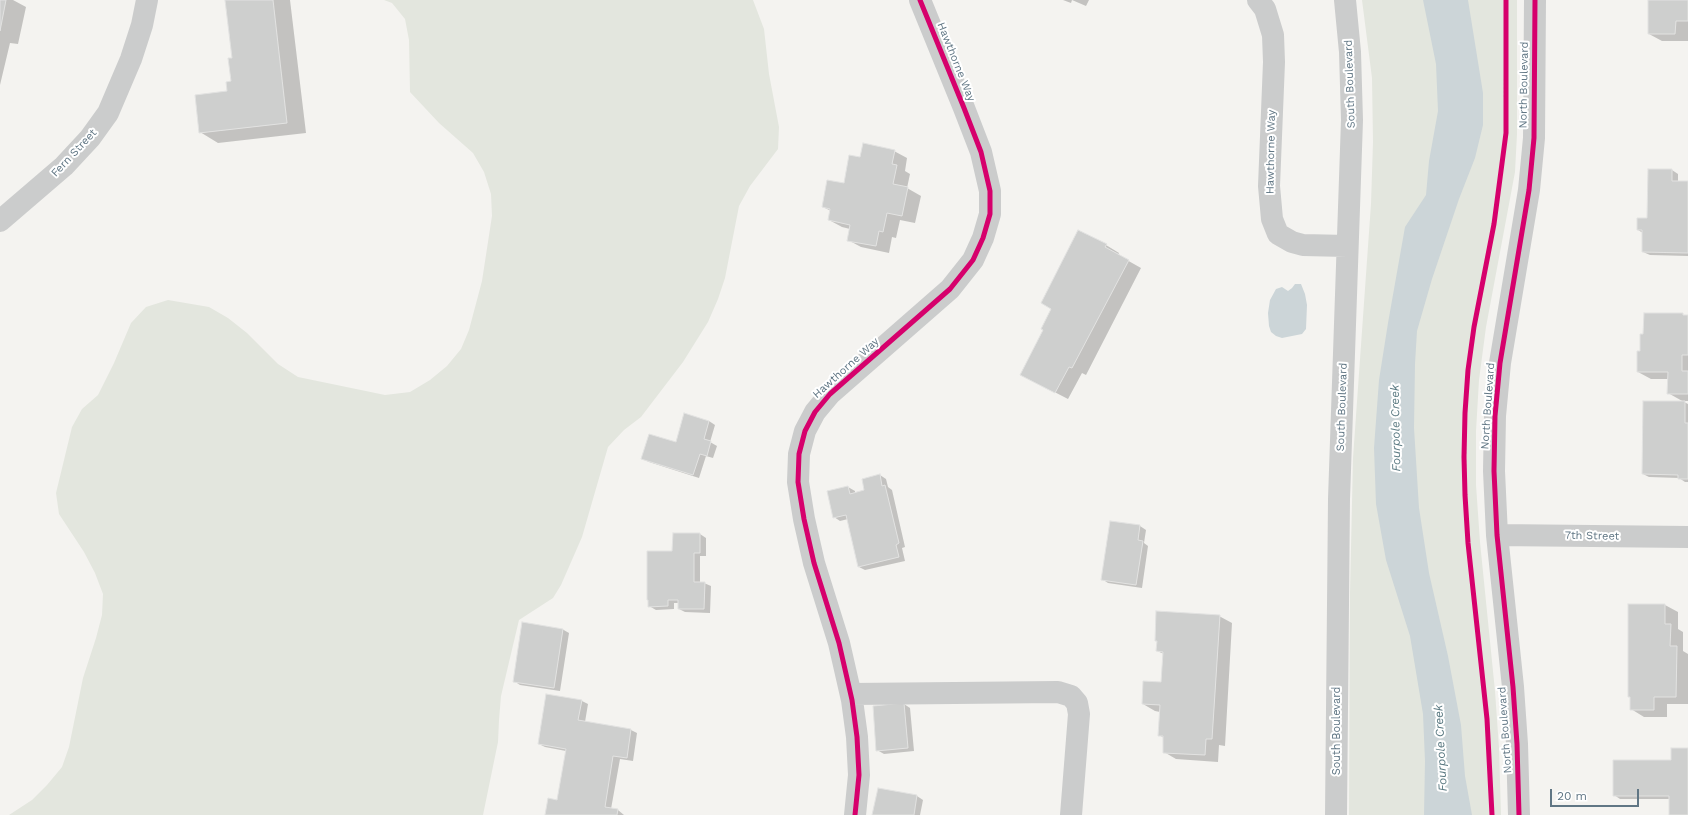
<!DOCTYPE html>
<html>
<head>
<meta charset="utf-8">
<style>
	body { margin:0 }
	#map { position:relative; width:1688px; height:815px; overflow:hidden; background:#f4f3f0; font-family:"Work Sans",sans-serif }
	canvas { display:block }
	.scale { position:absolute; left:1550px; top:789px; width:89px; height:18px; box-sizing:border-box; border:2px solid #607684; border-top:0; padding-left:5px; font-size:12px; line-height:14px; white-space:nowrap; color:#607684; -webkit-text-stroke:3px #fff; paint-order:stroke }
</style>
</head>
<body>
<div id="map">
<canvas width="1688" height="815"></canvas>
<div class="scale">20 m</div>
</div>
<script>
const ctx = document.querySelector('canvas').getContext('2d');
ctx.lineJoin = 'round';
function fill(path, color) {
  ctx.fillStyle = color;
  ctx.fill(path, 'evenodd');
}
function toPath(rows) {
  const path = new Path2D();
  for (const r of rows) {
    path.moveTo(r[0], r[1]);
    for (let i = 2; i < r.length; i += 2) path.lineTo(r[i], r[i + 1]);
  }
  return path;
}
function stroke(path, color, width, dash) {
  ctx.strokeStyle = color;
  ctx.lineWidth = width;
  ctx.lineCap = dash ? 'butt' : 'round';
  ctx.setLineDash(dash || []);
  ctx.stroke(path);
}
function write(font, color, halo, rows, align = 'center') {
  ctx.font = font + ' "Work Sans",sans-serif';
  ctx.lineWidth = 4;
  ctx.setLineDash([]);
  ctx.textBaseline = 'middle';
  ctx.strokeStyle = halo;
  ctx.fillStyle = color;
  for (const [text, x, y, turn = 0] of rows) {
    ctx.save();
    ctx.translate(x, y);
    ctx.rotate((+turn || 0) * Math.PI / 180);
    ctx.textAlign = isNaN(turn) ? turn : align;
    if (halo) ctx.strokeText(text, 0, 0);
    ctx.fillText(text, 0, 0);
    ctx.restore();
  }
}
fill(toPath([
	[384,0,753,0,764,29,769,74,779,127,778,149,750,186,739,206,725,278,718,299,708,322,683,362,641,417,624,430,608,447,582,537,561,585,553,598,519,620,501,696,499,720,498,742,483,815,9,815,32,800,47,785,62,767,69,747,83,678,96,638,102,615,103,594,95,573,84,552,59,514,56,493,72,427,82,409,98,395,114,363,131,323,146,307,168,300,209,307,228,318,247,333,278,364,298,377,385,395,410,392,430,380,447,366,461,349,469,330,482,281,492,216,491,194,484,172,473,153,439,123,410,92,409,40,405,19,392,3],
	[1362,0,1517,0,1517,134,1515,172,1486,327,1479,380,1476,431,1476,485,1480,542,1495,691,1499,748,1501,815,1349,815,1350,593,1353,458,1371,204,1373,142,1372,78]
]), '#e3e6de');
fill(toPath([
	[1423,0,1468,0,1483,93,1483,125,1475,158,1459,199,1432,279,1417,331,1415,364,1414,428,1419,508,1429,573,1448,656,1461,725,1465,776,1472,815,1424,815,1425,761,1423,714,1410,636,1386,560,1376,504,1374,448,1379,380,1388,323,1405,227,1426,195,1429,161,1438,111,1436,64],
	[1295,284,1301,284,1305,294,1307,305,1306,329,1302,334,1282,338,1276,336,1271,332,1269,326,1268,313,1270,300,1276,289,1282,287,1288,291,1292,288]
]), '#ccd5d8');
fill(toPath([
	[0,0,13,0,26,7,18,44,10,43,0,85],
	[226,0,290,0,306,133,218,143,200,132,228,92,232,82,233,59],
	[1063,0,1089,0,1086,6,1072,0,1071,3],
	[1649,0,1688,0,1688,41,1662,41,1649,34],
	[894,151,907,158,905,171,910,174,907,188,921,196,915,223,900,220,896,238,892,237,889,253,861,247,848,240,850,229,842,227,829,220,831,211,823,207,844,184,861,159],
	[1649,170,1672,170,1678,174,1678,182,1688,182,1688,256,1650,255,1643,252,1643,233,1638,230,1648,219],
	[1106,245,1119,253,1118,255,1141,268,1086,375,1082,373,1068,399,1035,382,1045,330,1053,309],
	[1688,315,1688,401,1682,401,1688,404,1688,482,1685,482,1679,478,1649,477,1643,474,1684,402,1668,393,1669,379,1651,379,1638,372,1641,352],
	[709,421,715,425,710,442,717,446,713,458,706,456,699,478,649,462,642,459,676,444],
	[880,475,886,479,888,487,892,490,905,547,902,548,905,561,865,570,859,567,848,519,840,521,834,517,828,492,848,487,855,491,855,493,866,491],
	[1140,526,1146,530,1144,543,1148,546,1142,588,1108,583,1102,579],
	[700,534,706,538,706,556,700,556,700,583,704,583,711,586,710,613,685,612,679,609,679,603,674,603,674,609,656,610,649,606,673,552],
	[1665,605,1678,612,1678,629,1683,632,1683,651,1688,654,1688,704,1667,704,1667,717,1644,717,1631,709,1631,697],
	[1219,616,1232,623,1225,746,1219,745,1218,762,1176,759,1164,752,1164,738,1159,735,1160,712,1155,711,1143,704,1162,683,1164,654,1157,651,1158,642,1156,641],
	[562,629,569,633,560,691,520,685,514,681],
	[582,701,588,704,585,722,631,730,637,733,633,761,620,759,611,809,618,810,624,815,546,815,558,801,566,751,545,747,539,744],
	[904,704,910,708,914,751,884,754,877,750],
	[1688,749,1688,815,1670,815,1670,799,1620,799,1614,795,1672,761],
	[878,789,917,796,923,800,920,815,873,815]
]), '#0003');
const building = toPath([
	[0,0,6,0,0,31,0,0],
	[225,0,273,0,287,123,199,133,195,95,227,91,226,82,231,81,228,58,232,58,225,0],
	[1648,0,1688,0,1688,21,1676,21,1675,34,1648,34,1648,0],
	[863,143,895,150,892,164,897,165,893,184,908,187,902,216,887,213,883,232,879,231,876,246,847,241,850,225,828,220,830,209,822,207,827,180,844,183,849,155,860,157,863,143],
	[1648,169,1672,169,1672,181,1688,181,1688,253,1642,252,1642,230,1637,230,1637,218,1647,218,1648,169],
	[1078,230,1107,244,1105,247,1129,260,1072,368,1069,367,1055,393,1020,375,1043,330,1041,329,1051,309,1041,303,1078,230],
	[1644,313,1683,313,1683,315,1688,315,1688,355,1682,355,1682,371,1688,371,1688,394,1667,394,1668,372,1637,372,1637,351,1640,351,1640,334,1643,334,1644,313],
	[1643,401,1685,401,1685,423,1688,423,1688,479,1678,479,1678,475,1642,474,1643,401],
	[684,413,709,421,704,439,711,441,707,456,700,454,693,475,641,459,649,434,676,442,684,413],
	[880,474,882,486,885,485,899,543,896,545,899,557,858,567,846,515,833,518,827,491,848,486,850,494,864,490,862,479,880,474],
	[1110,521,1140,525,1138,540,1143,541,1136,585,1101,580,1110,521],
	[673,533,700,533,700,553,694,553,694,582,705,582,704,609,678,609,678,600,668,600,668,606,648,607,648,600,647,600,647,551,672,551,673,533],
	[1628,604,1665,604,1665,624,1671,624,1670,646,1677,646,1676,697,1654,697,1654,710,1630,710,1630,697,1628,697,1628,604],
	[1156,611,1220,615,1212,739,1206,739,1205,755,1163,753,1163,736,1158,736,1160,705,1142,704,1143,681,1161,682,1163,652,1156,651,1157,641,1155,641,1156,611],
	[522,622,563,629,554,688,513,682,522,622],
	[546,694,582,700,578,720,631,729,627,758,613,756,605,807,618,809,617,815,545,815,548,798,557,800,566,749,538,744,546,694],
	[904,703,908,748,876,751,873,706,904,703],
	[1671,748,1688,748,1688,815,1669,815,1669,796,1613,796,1613,760,1671,760,1671,748],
	[878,788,917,795,914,815,872,815,878,788]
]);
fill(building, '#cecfce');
stroke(building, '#e2e2e1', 1);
stroke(toPath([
	[1505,97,1506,0],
	[1486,713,1468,543,1465,495,1465,413,1468,370,1474,327,1494,224,1502,166]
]), '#c9cacb', 2.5, [2, 2]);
stroke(toPath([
	[1258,0,1265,9,1273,35,1274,62,1269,186,1272,219,1278,234,1292,242,1303,245,1347,246],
	[0,221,64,166,90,138,108,113,131,59,142,25,147,0],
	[1497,535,1688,537],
	[851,694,1058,692,1071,696,1077,703,1079,714,1071,815],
	[855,815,859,775,857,737,852,700,839,643,814,563,804,519,798,482,799,454,805,431,815,412,830,394,950,289,973,260,983,238,990,214,990,191,981,152,964,108,920,0],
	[1336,815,1339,499,1352,120,1350,52,1345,0],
	[1519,815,1517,744,1513,687,1497,535,1494,471,1495,416,1500,363,1529,190,1534,138,1535,0]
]), '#cbcccc', 22);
stroke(toPath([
	[855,815,859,775,857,737,852,700,839,643,814,563,804,519,798,482,799,454,805,431,815,412,830,394,950,289,973,260,983,238,990,214,990,191,981,152,964,108,920,0],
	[1492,815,1487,719,1468,543,1465,495,1464,457,1465,413,1468,370,1474,327,1494,224,1506,133,1506,0],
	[1519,815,1517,744,1513,687,1497,535,1494,471,1495,416,1500,363,1529,190,1534,138,1535,0]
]), '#d6006c', 5);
write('11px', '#607684', '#fff', [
	["Hawthorne Way",956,62,68],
	["South Boulevard",1350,84,-92],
	["North Boulevard",1524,85,-89],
	["Hawthorne Way",1271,152,-89],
	["Fern Street",74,153,-47],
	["Hawthorne Way",846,368,-42],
	["North Boulevard",1488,406,-86],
	["South Boulevard",1342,407,-88],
	["7th Street",1592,536,1],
	["North Boulevard",1505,730,-94],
	["South Boulevard",1337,731,-90]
]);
write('italic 12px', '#5b7a82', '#fff', [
	["Fourpole Creek",1396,428,-91],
	["Fourpole Creek",1441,748,-93]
]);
</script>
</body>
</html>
